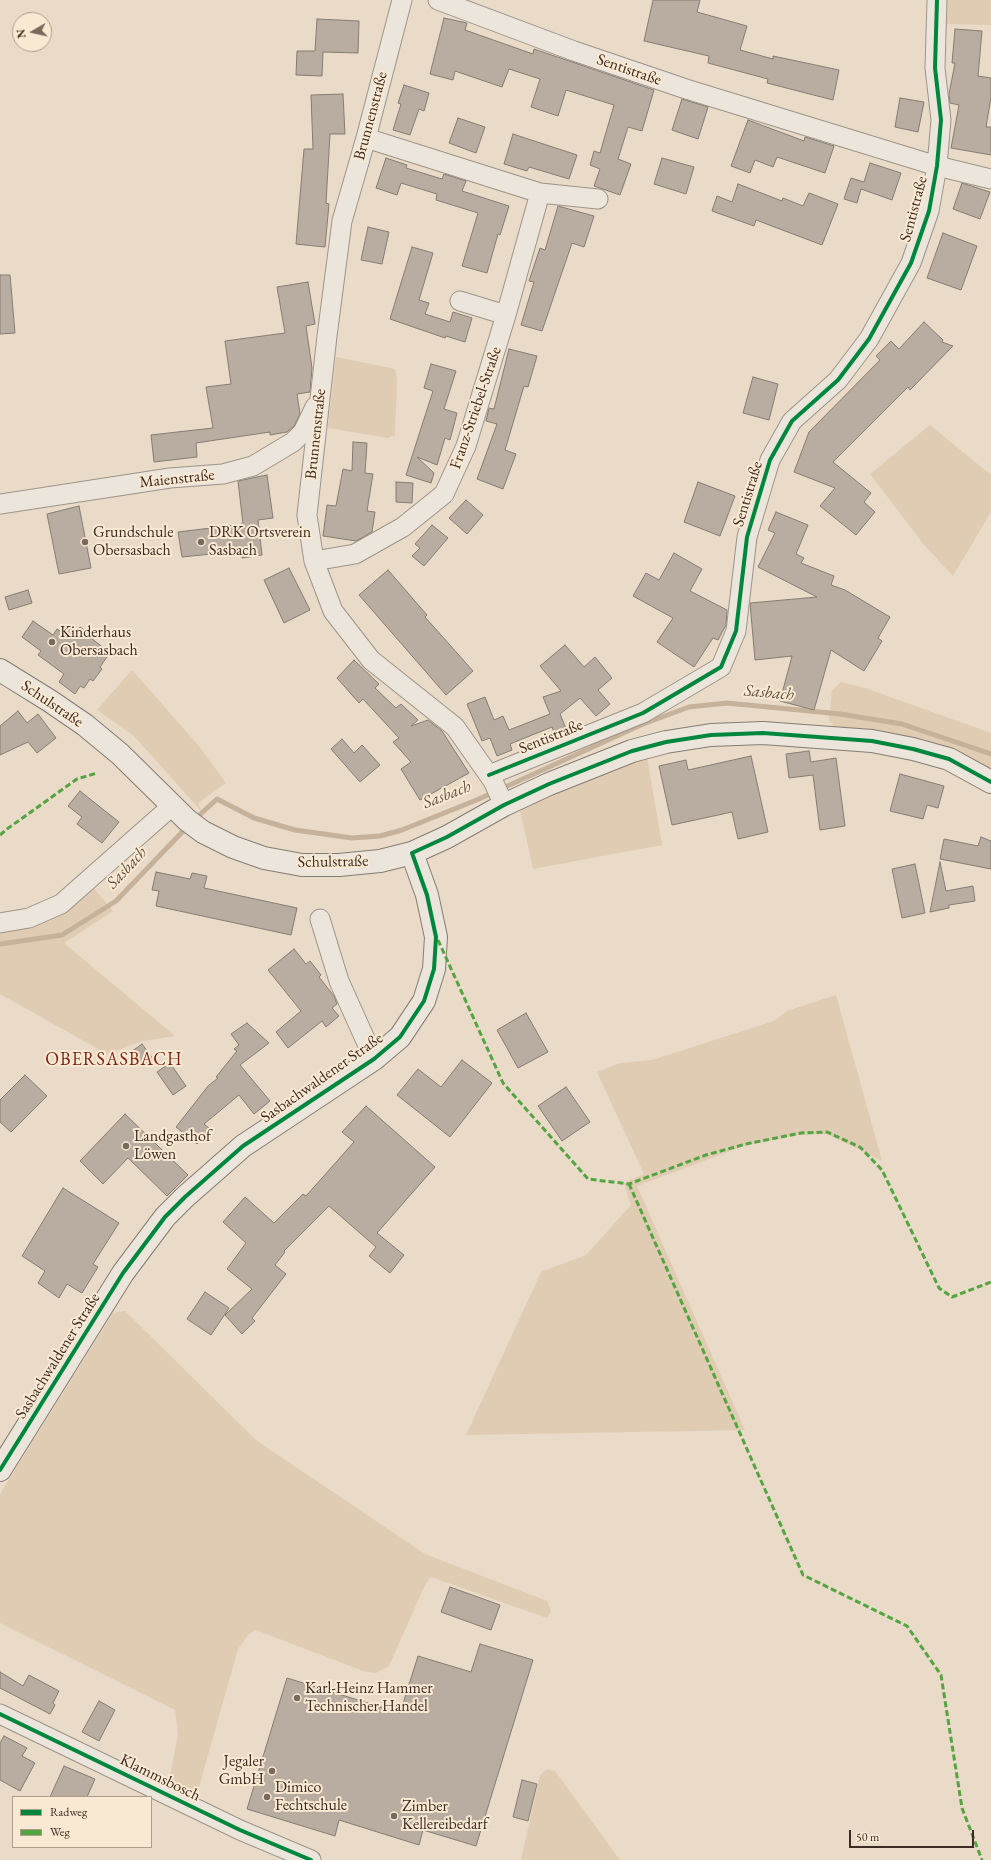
<!DOCTYPE html>
<html>
<head>
<meta charset="utf-8">
<style>
	body { margin:0 }
	#map { position:relative; width:991px; height:1860px; overflow:hidden; background:#e9dbc8; font-family:"EB Garamond",serif }
	canvas { display:block }
	.legend { position:absolute; left:12px; top:1796px; width:140px; height:52px; box-sizing:border-box; background:#fae9d2; border:1px solid #ae9d8c; margin:0; padding:5px 7px; list-style:none; font-size:12px; color:#3b2b23 }
	.legend li { display:flex; align-items:center; gap:8px; height:20px }
	.legend b { width:20px; border:1px solid #ae9d8c }
	.north { position:absolute; left:12px; top:12px; width:40px; height:40px; box-sizing:border-box; background:#fae9d2; border:1px solid #ae9d8c; border-radius:50%; rotate:261deg; font-size:11px; font-weight:700; line-height:16px; text-align:center; color:#3b2b23 }
	.north::after { content:''; display:block; margin:auto; width:14px; height:18px; background:#78695d; clip-path:polygon(50% 0,100% 100%,50% 72%,0 100%) }
	.scale { position:absolute; left:849px; top:1830px; width:125px; height:18px; box-sizing:border-box; border:2px solid #3b2b23; border-top:0; padding-left:5px; font-size:12px; line-height:14px; white-space:nowrap; color:#3b2b23; -webkit-text-stroke:3px #fae9d2; paint-order:stroke }
</style>
</head>
<body>
<div id="map">
<canvas width="991" height="1860"></canvas>
<ul class="legend">
<li><b style="height:5px;background:#00873e"></b>Radweg</li>
<li><b style="height:5px;background:#54a442"></b>Weg</li>
</ul>
<div class="north">N</div>
<div class="scale">50 m</div>
</div>
<script>
const ctx = document.querySelector('canvas').getContext('2d');
ctx.lineJoin = 'round';
function fill(path, color) {
  ctx.fillStyle = color;
  ctx.fill(path, 'evenodd');
}
function toPath(rows) {
  const path = new Path2D();
  for (const r of rows) {
    path.moveTo(r[0], r[1]);
    for (let i = 2; i < r.length; i += 2) path.lineTo(r[i], r[i + 1]);
  }
  return path;
}
function stroke(path, color, width, dash) {
  ctx.strokeStyle = color;
  ctx.lineWidth = width;
  ctx.lineCap = dash ? 'butt' : 'round';
  ctx.setLineDash(dash || []);
  ctx.stroke(path);
}
function write(font, color, halo, rows, align = 'center') {
  ctx.font = font + ' "EB Garamond",serif';
  ctx.lineWidth = 4;
  ctx.setLineDash([]);
  ctx.textBaseline = 'middle';
  ctx.strokeStyle = halo;
  ctx.fillStyle = color;
  for (const [text, x, y, turn = 0] of rows) {
    ctx.save();
    ctx.translate(x, y);
    ctx.rotate((+turn || 0) * Math.PI / 180);
    ctx.textAlign = isNaN(turn) ? turn : align;
    if (halo) ctx.strokeText(text, 0, 0);
    ctx.fillText(text, 0, 0);
    ctx.restore();
  }
}
fill(toPath([
	[944,0,991,0,991,25,941,24],
	[336,357,395,369,397,379,395,435,388,438,328,428],
	[930,425,991,475,991,512,953,576,925,546,870,474],
	[132,670,199,746,226,783,198,803,202,812,134,736,97,710],
	[841,682,865,688,991,733,991,768,912,740,834,726,829,721,832,690],
	[647,757,662,845,533,869,520,810,556,793],
	[91,885,113,911,64,943,175,1036,142,1041,107,1054,0,994,0,931,20,930,50,920,68,909],
	[836,995,882,1161,827,1134,797,1135,744,1146,637,1186,745,1430,466,1435,541,1272,586,1255,631,1205,624,1183,644,1174,597,1072,620,1063,652,1060,774,1021,787,1011],
	[125,1311,257,1441,425,1554,547,1601,551,1611,547,1618,431,1577,425,1585,389,1666,376,1673,363,1671,256,1630,248,1635,238,1649,197,1794,188,1797,172,1789,169,1781,178,1734,175,1710,0,1623,0,1494,113,1313],
	[547,1769,555,1771,620,1860,521,1860,540,1775]
]), '#dfccb2');
stroke(toPath([
	[194,820,217,799,254,818,295,830,352,838,380,836,402,830,479,799,643,724,689,707,727,703,840,714,902,724,991,754],
	[0,944,62,935,116,901,187,827]
]), '#c6b29a', 5);
const building = toPath([
	[653,0,700,0,697,12,747,26,740,50,773,59,773,56,839,70,833,100,767,83,768,79,708,63,709,56,644,41,653,0],
	[444,18,467,23,465,30,533,54,534,49,654,90,642,131,628,127,618,159,631,164,620,195,594,186,600,169,590,165,594,151,600,153,614,105,566,90,558,116,531,107,540,79,509,69,502,87,455,71,453,80,430,74,444,18],
	[317,19,359,21,358,53,323,52,322,76,296,75,297,51,315,51,317,19],
	[955,29,982,31,978,76,991,78,991,97,986,127,991,127,991,155,951,148,959,105,950,103,949,94,955,63,952,63,955,29],
	[404,85,429,93,424,111,419,109,410,135,393,130,401,104,398,103,404,85],
	[343,94,345,134,330,134,326,203,329,204,325,247,296,244,304,149,313,149,311,95,343,94],
	[900,98,924,102,918,132,895,127,900,98],
	[682,99,708,107,698,139,672,130,682,99],
	[458,118,485,127,476,153,449,143,458,118],
	[748,120,804,141,805,137,834,146,825,173,777,157,773,167,755,160,750,173,731,166,748,120],
	[513,134,577,155,569,179,529,167,527,171,504,164,513,134],
	[386,158,407,165,406,168,442,179,444,174,466,181,462,191,509,206,500,235,498,234,487,273,462,266,478,213,436,200,437,194,401,183,397,195,376,188,386,158],
	[662,158,694,167,686,194,654,184,662,158],
	[870,163,901,173,892,200,861,189,857,203,844,199,851,178,864,182,870,163],
	[962,183,990,192,980,219,953,209,962,183],
	[738,184,782,201,783,198,803,206,809,193,838,204,822,245,756,220,754,226,712,211,717,196,732,202,738,184],
	[558,206,594,216,584,247,572,243,542,331,521,325,534,282,529,281,540,248,545,250,558,206],
	[368,227,389,232,382,264,361,260,368,227],
	[943,233,977,246,961,290,927,278,943,233],
	[412,247,433,253,419,300,429,303,425,314,450,322,453,312,472,318,465,342,446,336,445,338,390,319,412,247],
	[0,275,10,275,15,333,0,334,0,275],
	[308,282,315,324,306,326,312,368,310,392,297,394,300,414,294,426,287,432,270,435,270,432,196,443,197,457,154,462,151,435,213,428,206,387,231,384,225,341,285,333,277,287,308,282],
	[924,322,943,340,942,342,953,346,910,390,908,387,833,462,871,493,864,502,875,512,856,535,820,506,835,488,794,472,809,432,880,360,876,356,891,341,899,349,924,322],
	[509,349,537,356,528,387,524,386,505,450,516,454,503,489,477,479,497,424,486,421,489,408,494,409,509,349],
	[431,364,456,371,444,409,457,413,450,440,445,438,437,465,417,457,434,473,431,483,406,475,433,391,424,388,431,364],
	[753,377,778,384,769,420,743,413,753,377],
	[353,442,367,443,365,473,373,474,367,511,375,512,372,532,356,541,323,536,327,505,336,506,343,469,352,471,353,442],
	[267,475,273,518,258,520,262,555,242,558,241,551,182,557,178,532,243,524,238,481,267,475],
	[396,482,413,483,412,503,396,502,396,482],
	[698,482,735,496,720,536,684,522,698,482],
	[466,500,483,515,467,534,449,518,466,500],
	[79,506,91,568,59,574,47,514,79,506],
	[776,512,808,525,796,554,804,558,801,563,834,576,831,585,845,590,890,617,878,638,882,641,864,671,831,650,814,710,780,701,792,656,755,660,750,603,817,597,758,567,775,533,768,530,776,512],
	[432,525,448,538,424,566,412,556,420,548,415,544,432,525],
	[674,553,702,569,690,591,727,610,726,625,718,640,713,638,694,667,657,642,673,618,633,596,646,573,659,580,674,553],
	[289,568,310,610,284,623,264,580,289,568],
	[388,570,427,615,425,617,473,671,446,695,359,595,388,570],
	[28,590,32,603,9,610,5,597,28,590],
	[33,621,53,635,57,629,63,633,69,626,77,631,80,627,93,636,91,638,105,649,107,657,100,667,102,669,93,681,90,679,84,688,80,686,75,694,59,682,64,674,38,655,41,651,22,637,33,621],
	[565,645,584,667,595,657,612,678,598,690,610,704,596,716,580,698,560,714,567,731,555,735,552,727,510,744,512,750,497,756,490,738,482,741,467,704,485,697,494,720,503,716,509,730,550,714,543,697,561,691,540,666,565,645],
	[354,660,379,684,375,688,396,708,401,704,418,720,411,726,428,720,442,731,469,773,420,800,401,769,411,762,393,742,399,738,363,699,359,703,337,678,354,660],
	[18,711,27,723,38,714,56,738,37,753,28,742,0,755,0,726,18,711],
	[342,739,354,753,362,745,380,765,360,782,331,749,342,739],
	[809,751,811,762,836,758,845,826,820,830,813,775,789,778,786,754,809,751],
	[751,756,768,832,738,839,732,812,672,825,659,766,686,760,688,770,751,756],
	[900,774,944,786,938,808,927,805,923,819,890,811,900,774],
	[80,791,119,822,102,843,77,824,82,817,68,806,80,791],
	[981,837,991,841,991,869,940,859,944,839,978,846,981,837],
	[940,862,946,891,973,886,975,901,949,905,949,908,930,912,940,862],
	[915,864,925,913,902,918,892,869,915,864],
	[156,872,190,879,192,873,207,876,204,888,297,908,291,935,156,906,159,891,152,890,156,872],
	[294,949,306,964,310,961,321,975,319,977,334,996,337,1004,332,1008,339,1016,326,1027,322,1021,288,1048,276,1032,301,1011,268,970,294,949],
	[526,1013,548,1052,518,1068,497,1030,526,1013],
	[247,1023,269,1043,240,1065,270,1101,254,1114,239,1095,204,1124,209,1128,197,1144,176,1127,208,1086,218,1078,216,1077,237,1051,234,1049,239,1045,231,1034,247,1023],
	[142,1044,153,1059,143,1067,131,1052,142,1044],
	[462,1060,492,1083,450,1137,397,1095,418,1069,441,1087,462,1060],
	[170,1063,186,1086,173,1095,157,1072,170,1063],
	[25,1075,47,1096,11,1132,0,1122,0,1100,25,1075],
	[566,1087,590,1122,562,1141,538,1106,566,1087],
	[366,1106,435,1167,377,1233,404,1255,390,1273,369,1256,376,1247,329,1206,284,1251,285,1252,275,1265,286,1274,252,1318,255,1321,242,1334,225,1315,252,1289,227,1269,246,1243,223,1222,245,1197,274,1223,303,1194,306,1196,354,1142,342,1132,366,1106],
	[125,1114,188,1175,167,1196,128,1158,103,1184,80,1161,125,1114],
	[63,1188,119,1223,93,1264,98,1267,82,1293,67,1284,59,1298,38,1283,45,1271,22,1256,63,1188],
	[205,1292,229,1308,211,1335,187,1319,205,1292],
	[450,1587,500,1605,491,1630,441,1612,450,1587],
	[480,1644,533,1660,476,1846,423,1830,419,1845,339,1820,335,1836,247,1809,287,1678,400,1713,418,1656,471,1672,480,1644],
	[0,1672,23,1686,29,1675,59,1691,53,1703,55,1705,50,1714,0,1688,0,1672],
	[99,1701,115,1710,99,1741,82,1732,99,1701],
	[4,1736,27,1748,22,1756,35,1763,20,1791,0,1780,0,1743,4,1736],
	[64,1766,95,1779,87,1797,50,1797,64,1766],
	[522,1780,537,1784,528,1821,513,1817,522,1780]
]);
fill(building, '#b8ada0');
stroke(building, '#857c72', 1);
const street = toPath([
	[402,0,366,138,342,221,327,336,307,515,314,561,333,611,371,660,455,727,493,781,504,805],
	[438,0,574,51,686,89,937,166,991,179],
	[540,193,598,199],
	[460,301,506,315],
	[0,504,170,478,223,474,253,466,293,442,303,432,315,407],
	[314,561,355,554,403,527,444,494,466,446,506,315,540,193,366,138],
	[489,775,643,713,721,667,736,631,747,537,770,460,792,421,838,380,869,339,911,263,929,211,937,166,941,120,935,68,937,0],
	[320,919,339,981,374,1059],
	[0,923,29,918,61,904,172,806],
	[0,1714,240,1830,311,1860]
]);
const secondary = toPath([
	[0,670,50,701,85,725,120,754,187,820,203,832,233,847,264,858,302,865,339,865,380,861,412,853,447,837,504,805,549,784,632,751,666,742,711,735,763,733,872,741,913,749,949,759,991,782],
	[0,1470,123,1273,165,1217,185,1197,243,1146,374,1059,400,1037,424,1001,434,969,436,937,427,895,412,853]
]);
stroke(street, '#9d9488', 21);
stroke(secondary, '#857c72', 24);
stroke(street, '#ece5dc', 19);
stroke(secondary, '#ece5dc', 22);
stroke(toPath([
	[0,835,7,829,77,779,97,773],
	[438,940,503,1083,588,1179,629,1184,706,1155,746,1144,801,1133,827,1132,860,1147,882,1170,939,1288,952,1297,991,1282],
	[629,1184,803,1575,907,1626,941,1675,962,1808,982,1860]
]), '#54a442', 3, [6, 3]);
stroke(toPath([
	[489,775,643,713,721,667,736,631,747,537,770,460,792,421,838,380,869,339,911,263,929,211,937,166,941,120,935,68,937,0],
	[0,1470,123,1273,165,1217,185,1197,243,1146,374,1059,400,1037,424,1001,434,969,436,937,427,895,412,853,447,837,504,805,549,784,632,751,666,742,711,735,763,733,872,741,913,749,949,759,991,782],
	[0,1714,240,1830,311,1860]
]), '#00873e', 4);
for (const [x, y, r, color] of [
	[85,542,4,"#78695d"],
	[201,542,4,"#78695d"],
	[52,642,4,"#78695d"],
	[126,1146,4,"#78695d"],
	[297,1698,4,"#78695d"],
	[272,1771,4,"#78695d"],
	[267,1797,4,"#78695d"],
	[394,1816,4,"#78695d"]
]) {
  const dot = new Path2D();
  dot.arc(x, y, r, 0, 2 * Math.PI);
  ctx.fillStyle = color;
  ctx.fill(dot);
  stroke(dot, '#fae9d2', 1.5);
}
write('16px', '#3b2b23', '#fae9d2', [
	["Sentistraße",629,70,19],
	["Brunnenstraße",371,116,-75],
	["Sentistraße",914,209,-75],
	["Franz-Striebel-Straße",476,408,-71],
	["Brunnenstraße",316,434,-84],
	["Maienstraße",177,479,-6],
	["Sentistraße",748,494,-73],
	["Schulstraße",52,704,34],
	["Sentistraße",551,737,-22],
	["Schulstraße",333,862,-1],
	["Sasbachwaldener Straße",322,1078,-35],
	["Sasbachwaldener Straße",58,1356,-58],
	["Klammsbosch",160,1778,26]
]);
write('16px', '#3b2b23', '#fae9d2', [
	["Grundschule",93,533],
	["Obersasbach",93,551],
	["DRK Ortsverein",209,533],
	["Sasbach",209,551],
	["Kinderhaus",60,633],
	["Obersasbach",60,651],
	["Landgasthof",134,1137],
	["Löwen",134,1155],
	["Karl-Heinz Hammer",305,1689],
	["Technischer Handel",305,1707],
	["Jegaler",264,1762,"right"],
	["GmbH",264,1780,"right"],
	["Dimico",275,1788],
	["Fechtschule",275,1806],
	["Zimber",402,1807],
	["Kellereibedarf",402,1825]
], 'left');
write('italic 17px', '#604e41', '#fae9d2', [
	["Sasbach",769,693,5],
	["Sasbach",447,795,-21],
	["Sasbach",127,868,-47]
]);
ctx.letterSpacing = '1px';
write('18px', '#7a1f14', '#fae9d2', [
	["OBERSASBACH",114,1060]
]);
ctx.letterSpacing = '0px';
</script>
</body>
</html>
